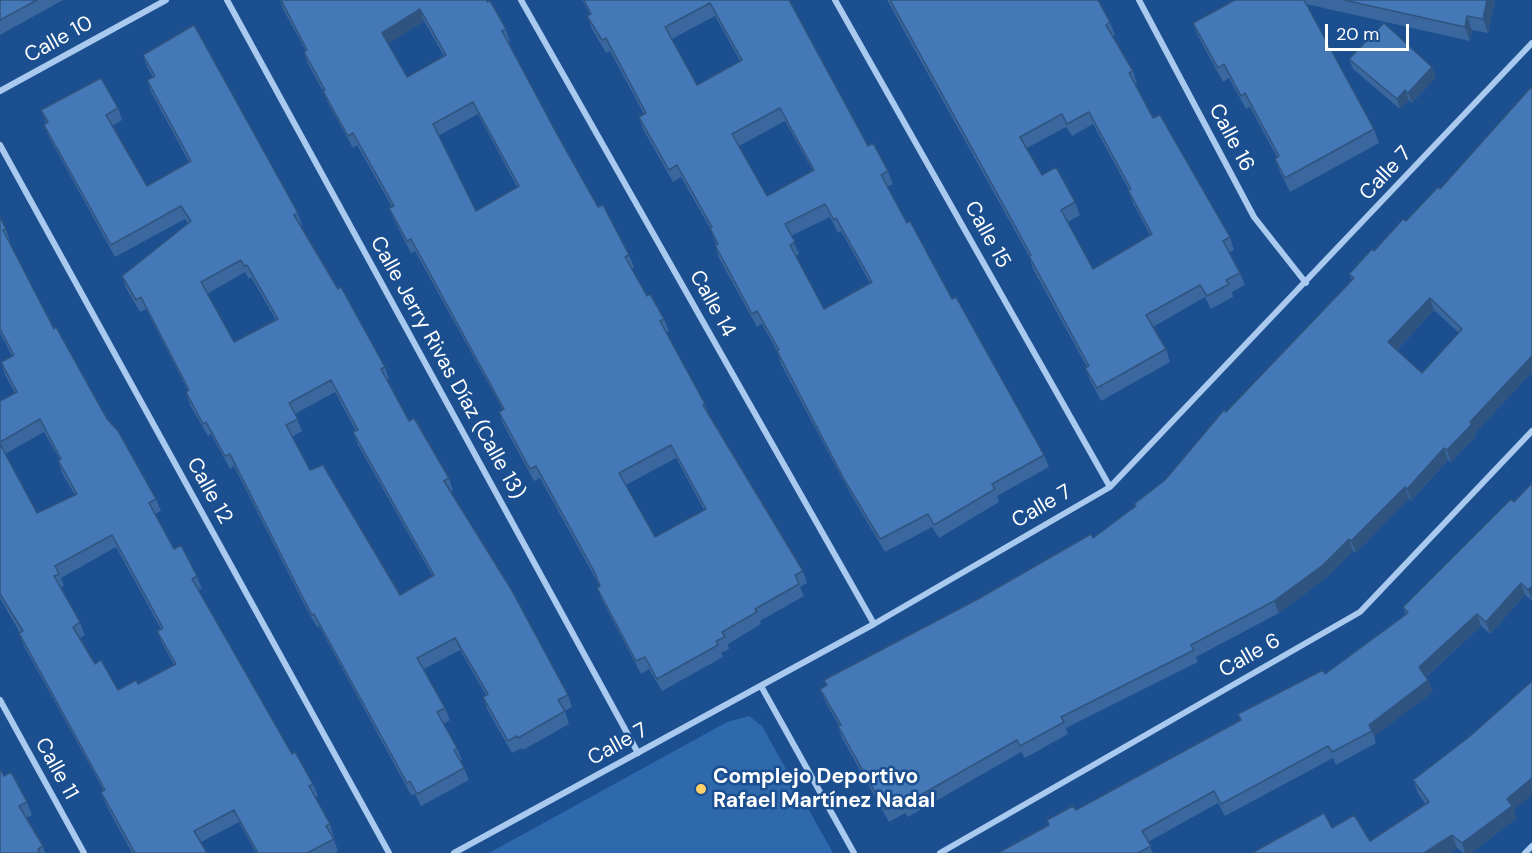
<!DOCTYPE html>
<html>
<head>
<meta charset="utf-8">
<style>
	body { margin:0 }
	#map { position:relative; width:1532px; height:853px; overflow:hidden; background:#1b4f8f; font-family:"DM Sans",sans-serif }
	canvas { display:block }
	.scale { position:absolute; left:1325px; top:24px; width:84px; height:27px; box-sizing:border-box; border:3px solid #fff; border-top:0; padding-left:8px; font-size:18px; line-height:21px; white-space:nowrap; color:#fff; -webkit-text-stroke:4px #1b4f8f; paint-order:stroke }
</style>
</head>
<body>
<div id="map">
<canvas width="1532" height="853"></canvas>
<div class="scale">20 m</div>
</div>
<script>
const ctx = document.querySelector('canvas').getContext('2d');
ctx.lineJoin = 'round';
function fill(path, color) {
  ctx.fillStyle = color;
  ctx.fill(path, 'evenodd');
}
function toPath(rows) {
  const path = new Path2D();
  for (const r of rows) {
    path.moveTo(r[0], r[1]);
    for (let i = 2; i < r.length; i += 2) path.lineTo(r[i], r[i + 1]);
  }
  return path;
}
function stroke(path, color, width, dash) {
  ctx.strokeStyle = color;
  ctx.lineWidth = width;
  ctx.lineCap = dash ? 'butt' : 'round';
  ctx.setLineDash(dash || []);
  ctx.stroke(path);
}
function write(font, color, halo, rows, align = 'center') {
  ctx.font = font + ' "DM Sans",sans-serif';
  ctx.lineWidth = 5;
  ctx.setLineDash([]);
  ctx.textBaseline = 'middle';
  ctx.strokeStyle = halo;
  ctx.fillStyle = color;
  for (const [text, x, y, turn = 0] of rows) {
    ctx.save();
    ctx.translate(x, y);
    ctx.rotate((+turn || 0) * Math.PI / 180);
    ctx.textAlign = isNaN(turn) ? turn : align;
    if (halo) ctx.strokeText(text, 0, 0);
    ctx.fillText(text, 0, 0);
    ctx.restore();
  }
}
fill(toPath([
	[749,716,762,726,833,853,489,853,727,722]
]), '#2e69ad');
stroke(toPath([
	[227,0,638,753],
	[521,0,874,624],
	[835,0,1110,487],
	[1139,0,1254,217,1306,283],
	[0,91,166,0],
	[0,145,389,853],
	[761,686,854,853],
	[0,700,84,853],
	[454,853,874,624,1110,487,1532,43],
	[940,853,1360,612,1532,431],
	[1525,853,1532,846]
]), '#a9c9ee', 6);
fill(toPath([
	[0,0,63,0,0,35],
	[280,0,486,0,506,29,510,42,508,43,558,136,598,207,629,255,634,267,631,269,647,296,664,319,669,331,666,332,705,404,709,415,803,571,807,583,800,587,804,596,760,621,761,624,728,644,729,649,721,653,723,657,662,691,649,669,641,674,602,600,597,588,600,587,599,585,540,478,534,481,503,424,499,412,503,410,415,251,411,253,394,220,389,208,392,207,357,145,353,148,328,103,323,91,308,64,304,52,306,51,283,9],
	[424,21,444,56,407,77,388,44],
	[478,114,517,187,476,211,438,136],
	[676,458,704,510,655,537,626,485],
	[582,0,789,0,868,146,888,171,893,184,887,187,907,223,1044,455,1049,467,997,496,999,502,939,538,932,527,885,552,850,493,781,364,777,351,762,324,757,327,719,258,715,245,716,244,710,228,681,177,673,182,643,129,639,117,644,114,610,51,606,53,592,29,587,16,590,14],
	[715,16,740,61,697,85,672,39],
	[785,121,813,171,767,196,739,146],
	[830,217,838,233,841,231,870,283,824,309,796,256,799,254,791,236],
	[887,0,1098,0,1110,22,1115,35,1112,36,1133,71,1137,84,1136,85,1153,118,1230,237,1234,250,1229,253,1240,273,1245,285,1232,292,1233,297,1211,309,1205,297,1153,327,1166,349,1170,362,1101,401,1090,380,1085,368,1087,367,1033,269,1029,256],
	[1093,124,1129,190,1128,190,1133,203,1150,235,1093,269,1068,222,1080,215,1075,202,1042,175,1027,148,1066,127,1072,136],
	[1235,0,1495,0,1488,33,1472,30,1470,41,1306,4,1374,129,1379,143,1290,192,1280,172,1275,159,1277,157,1250,107,1246,109,1229,78,1223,82,1198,36,1193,23],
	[143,55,298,213,302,225,301,226,385,367,389,379,387,380,409,421,449,478,453,490,451,492,568,695,572,707,565,711,569,724,523,750,522,748,512,753,487,709,483,697,486,695,460,650,424,669,445,708,450,720,444,724,457,748,462,760,460,761,464,768,469,780,421,806,415,794,411,795,319,626,317,627,306,608,234,466,230,469,211,434,208,436,190,405,186,392,188,391,146,309,140,312,126,288,122,276,188,223,185,219,115,257,49,137,44,125,46,123,41,110,118,108,122,120,112,126,147,186,189,162,151,92,147,80,153,77,147,67],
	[245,272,249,279,251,277,276,320,234,342,207,294],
	[335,392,356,431,353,432,358,445,433,577,400,595,310,470,292,437,302,431,295,414],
	[1349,59,1436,77,1412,103,1409,100,1400,109,1353,69],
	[1532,86,1532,372,1475,433,1476,436,1451,462,1448,460,1411,501,1409,499,1356,553,1353,551,1327,577,1279,613,1196,657,1198,662,1066,728,1068,734,1025,758,1021,752,908,817,905,813,889,822,842,738,838,726,839,726,825,701,820,689,826,686,824,680,1093,538,1135,506,1134,504,1165,480,1226,412,1352,281,1349,274,1440,189],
	[1434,310,1459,333,1422,373,1397,350],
	[0,217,6,229,10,241,9,242,54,329,107,419,156,499,161,511,155,514,174,549,197,576,202,589,198,590,292,754,313,784,318,796,315,797,330,824,334,837,333,837,338,851,335,853,256,853,239,822,201,842,207,853,132,853,106,805,101,792,104,791,24,646,19,633,20,633,0,598,0,401,15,393,5,375,1,362,12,356,0,333],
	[44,432,60,460,58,460,62,473,75,495,37,513,5,454],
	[116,547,161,629,157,631,162,643,174,665,138,684,118,690,95,664,80,638,85,635,80,622,60,588,64,586,61,578],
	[1532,483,1532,601,1525,595,1490,634,1481,626,1426,677,1433,692,1374,736,1376,743,1336,765,1333,758,1225,816,1218,803,1148,842,1153,853,998,853,1049,825,1047,820,1076,810,1240,720,1238,714,1325,674,1406,615,1403,607,1514,502],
	[4,776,27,802,32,815,26,818,43,846,45,853,0,853],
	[1413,780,1514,810,1517,818,1471,853,1463,853,1457,848,1449,853,1252,853,1332,828,1370,841,1426,805,1418,793]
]), '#3a679d');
fill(toPath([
	[1487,0,1495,0,1488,33,1483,19],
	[420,9,424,21,387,45,382,33],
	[1467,16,1472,30,1470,41,1465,27],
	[1432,67,1436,77,1412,103,1408,93],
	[1405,90,1409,100,1400,109,1397,99],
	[1430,298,1434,310,1393,354,1388,342],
	[1532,356,1532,372,1475,433,1476,436,1451,462,1447,450,1470,422],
	[1444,448,1448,460,1411,501,1407,489],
	[1405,487,1409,499,1356,553,1351,541],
	[1349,539,1353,551,1327,577,1279,613,1274,601],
	[1521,583,1525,595,1490,634,1486,622],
	[1532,586,1532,600,1528,590],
	[1477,614,1481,626,1423,679,1419,667],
	[1428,680,1433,692,1374,736,1369,725],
	[1532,778,1532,795,1514,810,1517,818,1471,853,1465,853,1462,843,1507,799],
	[1452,835,1457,848,1449,853,1424,853]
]), '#305480');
const building = toPath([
	[0,0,37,0,0,20,0,0],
	[281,0,486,0,487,2,490,1,506,29,502,31,558,136,598,207,603,205,629,255,625,257,647,296,650,294,664,319,660,321,705,404,703,405,803,571,795,575,799,584,755,609,757,612,722,632,725,637,716,641,718,645,657,679,645,657,636,661,597,588,600,586,595,573,536,466,530,469,499,412,504,409,411,239,407,241,389,208,394,206,353,133,348,136,323,91,325,90,304,52,307,50,281,0],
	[420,9,446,55,407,77,382,33,420,9],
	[473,102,519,186,476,211,433,124,473,102],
	[671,445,706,509,655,537,619,473,671,445],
	[584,0,789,0,868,146,873,143,888,171,881,175,907,223,910,221,952,299,956,297,1044,455,992,484,995,489,934,525,928,514,880,539,845,481,777,351,779,350,757,311,752,314,715,245,718,244,710,228,712,227,677,165,669,170,639,117,646,113,606,38,602,40,587,16,591,14,584,0],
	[710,3,742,60,697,85,665,27,710,3],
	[780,108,814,170,767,196,732,134,780,108],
	[825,204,834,220,836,218,872,282,824,309,790,245,795,242,785,224,825,204],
	[890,0,1098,0,1110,22,1106,25,1133,71,1129,73,1153,118,1160,115,1230,237,1223,241,1240,273,1226,280,1229,284,1207,296,1200,285,1146,315,1166,349,1097,388,1085,368,1089,366,1029,256,1031,255,1020,235,890,0],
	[1089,112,1131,189,1128,190,1152,234,1093,269,1061,210,1075,202,1056,167,1042,175,1020,137,1062,114,1067,124,1089,112],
	[1235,0,1304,0,1374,129,1285,178,1275,159,1279,156,1245,93,1241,96,1224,64,1218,68,1193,23,1235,0],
	[1344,0,1487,0,1483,19,1467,16,1465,27,1344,0],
	[1384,23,1432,67,1408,93,1405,90,1397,99,1349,59,1384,23],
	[194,25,298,213,294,215,338,289,341,287,385,367,381,369,409,421,414,418,449,478,444,481,511,589,568,695,558,700,565,711,518,738,517,736,508,741,483,697,488,694,455,638,417,658,445,708,437,712,457,748,454,750,464,768,417,794,410,781,407,783,314,614,312,615,302,596,230,454,225,456,206,422,203,424,186,392,189,390,141,297,136,300,122,276,191,221,181,206,111,245,44,125,48,122,41,110,101,78,118,108,106,115,147,186,191,161,147,80,155,76,143,55,194,25],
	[241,260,244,266,247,265,278,319,234,342,201,282,241,260],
	[331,380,358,430,353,432,434,575,400,595,323,465,310,470,286,425,298,419,289,403,331,380],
	[1532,86,1532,356,1470,422,1472,424,1447,450,1444,448,1407,489,1405,487,1351,541,1349,539,1323,565,1274,601,1191,645,1194,650,1061,717,1064,722,1020,746,1017,740,903,805,901,801,885,810,838,726,841,725,820,689,827,685,824,680,978,599,1091,534,1093,538,1136,506,1134,504,1165,480,1224,410,1226,412,1354,278,1349,274,1372,249,1374,251,1403,219,1406,221,1438,187,1440,189,1532,86],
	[1430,298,1462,329,1422,373,1388,342,1430,298],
	[0,217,6,229,3,230,54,329,56,327,107,419,118,431,156,499,149,503,174,549,181,545,197,576,192,579,292,754,295,752,313,784,309,786,330,824,326,826,334,839,307,853,258,853,234,810,194,831,207,853,135,853,101,792,105,790,19,633,23,631,0,594,0,444,37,513,77,494,58,460,61,459,40,419,0,442,0,401,17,392,1,362,14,355,0,329,0,217],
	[112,535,163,628,157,631,176,664,138,684,136,680,118,690,101,660,95,664,73,627,80,622,54,576,59,574,55,566,112,535],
	[1532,483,1532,586,1528,590,1521,583,1486,622,1477,614,1419,667,1428,680,1369,725,1372,731,1332,752,1328,746,1221,804,1214,791,1142,831,1151,846,1138,853,998,853,1049,825,1047,820,1073,806,1076,810,1241,720,1238,714,1323,670,1325,674,1408,613,1403,607,1511,499,1514,502,1532,483],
	[1532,681,1532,778,1507,799,1512,806,1462,843,1452,835,1424,853,1252,853,1324,813,1332,828,1354,815,1370,841,1429,802,1413,780,1469,737,1532,681],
	[0,769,4,776,11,772,27,802,19,806,43,846,38,849,40,853,0,853,0,769]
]);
fill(building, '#4478b7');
stroke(building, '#305480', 1.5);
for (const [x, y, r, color] of [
	[701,789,6,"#ffd166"]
]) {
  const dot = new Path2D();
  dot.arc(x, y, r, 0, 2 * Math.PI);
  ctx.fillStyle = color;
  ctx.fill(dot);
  stroke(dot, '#1b4f8f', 2);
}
write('21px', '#fff', '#1b4f8f', [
	["Calle 10",59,40,-29],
	["Calle 16",1231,138,62],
	["Calle 7",1386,174,-47],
	["Calle 15",987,235,61],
	["Calle 14",712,304,61],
	["Calle Jerry Rivas Díaz (Calle 13)",447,368,61],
	["Calle 12",209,491,61],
	["Calle 7",1042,507,-30],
	["Calle 6",1250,656,-30],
	["Calle 7",618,745,-29],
	["Calle 11",56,769,61]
]);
write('bold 21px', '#fff', '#1b4f8f', [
	["Complejo Deportivo",713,777],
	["Rafael Martínez Nadal",713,801]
], 'left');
</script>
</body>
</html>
